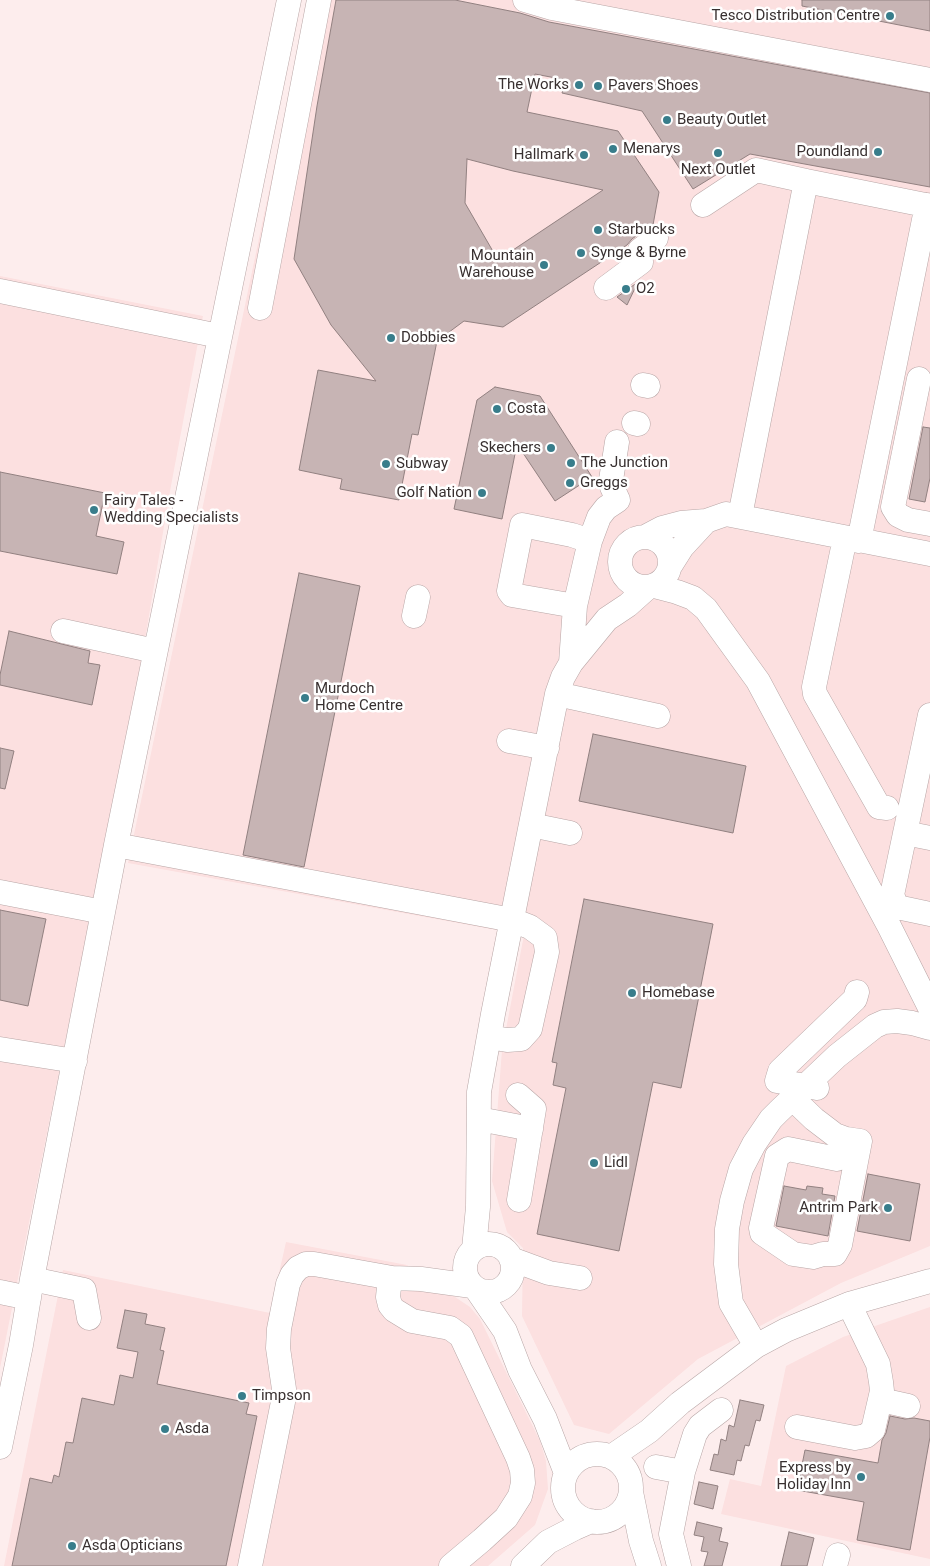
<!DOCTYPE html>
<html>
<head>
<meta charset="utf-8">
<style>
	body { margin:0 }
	canvas { display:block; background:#fdeded }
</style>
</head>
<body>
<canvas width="930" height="1566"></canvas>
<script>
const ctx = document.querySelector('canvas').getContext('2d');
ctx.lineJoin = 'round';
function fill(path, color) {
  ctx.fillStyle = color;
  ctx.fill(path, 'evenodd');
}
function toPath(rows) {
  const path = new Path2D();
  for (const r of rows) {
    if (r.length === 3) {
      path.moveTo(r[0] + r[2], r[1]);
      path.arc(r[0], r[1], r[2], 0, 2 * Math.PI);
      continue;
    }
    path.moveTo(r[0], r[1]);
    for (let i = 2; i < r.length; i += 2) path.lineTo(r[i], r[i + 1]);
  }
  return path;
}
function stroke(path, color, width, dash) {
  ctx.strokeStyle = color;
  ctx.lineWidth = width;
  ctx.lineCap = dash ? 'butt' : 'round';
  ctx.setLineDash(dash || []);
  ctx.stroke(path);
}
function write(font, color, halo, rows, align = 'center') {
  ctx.font = font + ' Roboto,sans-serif';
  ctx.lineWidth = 5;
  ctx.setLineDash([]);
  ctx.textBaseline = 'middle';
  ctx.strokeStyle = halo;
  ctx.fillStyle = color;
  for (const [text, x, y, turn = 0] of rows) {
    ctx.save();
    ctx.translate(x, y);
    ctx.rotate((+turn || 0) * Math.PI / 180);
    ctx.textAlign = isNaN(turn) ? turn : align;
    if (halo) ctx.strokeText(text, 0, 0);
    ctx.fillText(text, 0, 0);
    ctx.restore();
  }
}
fill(toPath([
	[309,0,930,0,930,1246,841,1283,698,1359,609,1434,574,1425,522,1316,523,1248,507,1232,492,1181,502,1050,524,935,128,863],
	[0,276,203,316,170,491,142,657,0,1368],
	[286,1242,407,1265,470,1307,480,1319,540,1441,546,1461,548,1489,535,1525,488,1566,4,1566,63,1270,270,1313],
	[930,1307,930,1559,721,1514,730,1479,761,1486,786,1366,843,1337]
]), '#fce0e0');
const building = toPath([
	[336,0,455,0,520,13,549,22,930,93,930,187,750,154,693,189,642,111,562,93,566,80,535,74,527,112,618,131,659,192,653,225,648,227,632,239,627,245,503,327,464,321,437,341,418,435,412,434,399,500,340,489,342,479,299,470,318,370,376,381,331,325,294,259,317,106,336,0],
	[467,159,513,171,603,190,498,260,465,203,467,159],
	[802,0,930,0,930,31,802,6,802,0],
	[638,282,627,305,617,297,638,282],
	[495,387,540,396,592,477,555,501,517,444,502,519,454,509,477,400,495,387],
	[923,427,930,428,930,478,925,502,909,499,923,427],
	[0,472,105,493,96,536,124,542,117,574,0,551,0,472],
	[299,573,360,586,304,867,243,855,299,573],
	[9,631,90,651,88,663,100,665,92,705,0,685,0,675,9,631],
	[593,734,746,766,733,833,579,801,593,734],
	[0,748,14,751,5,789,0,788,0,748],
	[584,899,713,924,681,1088,653,1082,619,1251,537,1234,566,1088,553,1085,557,1063,552,1062,584,899],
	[0,910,46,919,28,1006,0,1000,0,910],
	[868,1174,920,1184,910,1241,857,1231,868,1174],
	[784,1186,806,1190,807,1186,823,1188,822,1194,835,1196,828,1236,776,1226,784,1186],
	[125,1310,147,1314,145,1324,165,1328,160,1350,164,1351,157,1384,249,1403,246,1414,257,1416,226,1566,12,1566,30,1478,52,1483,54,1475,59,1477,66,1442,73,1443,82,1398,114,1405,120,1375,133,1378,138,1352,117,1348,125,1310],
	[740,1400,764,1405,760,1421,756,1420,749,1446,745,1445,741,1461,737,1460,734,1475,710,1470,714,1454,718,1455,721,1439,726,1441,729,1425,734,1427,740,1400],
	[890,1416,905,1419,914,1418,930,1421,930,1437,910,1550,857,1540,864,1502,797,1490,805,1450,878,1463,882,1440,886,1433,890,1416],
	[699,1482,718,1486,713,1509,694,1504,699,1482],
	[697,1522,722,1528,719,1541,728,1543,722,1566,704,1566,708,1552,701,1551,704,1537,694,1535,697,1522],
	[789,1532,814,1538,807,1566,781,1566,789,1532]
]);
fill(building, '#c7b4b4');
stroke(building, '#928181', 1);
const minor = toPath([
	[525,0,552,8,930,80],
	[703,205,756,170,806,181],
	[606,288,641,262,640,250,656,238],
	[0,291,219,336],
	[260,308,319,0],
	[919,379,893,507,898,515,908,520,930,524],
	[643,385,648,386],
	[634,423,638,424],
	[740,516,806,181,930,206],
	[645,562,25],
	[645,537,662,528,681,523,706,521,726,514,930,554],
	[845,538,814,687,815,694,879,807,887,808],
	[859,541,927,205],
	[670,566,682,547,706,521],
	[654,586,677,592,693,598,706,609,758,681,888,924,930,1008],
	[575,606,512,595,509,591,522,525,572,535,590,541],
	[414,616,418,597],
	[63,631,155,651],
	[571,663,575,606,590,541,599,517,606,508,618,500,612,487,611,480,617,442],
	[557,694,658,716],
	[930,715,892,895,897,907,930,914],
	[509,741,547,748],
	[531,825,570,833],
	[905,833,930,838],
	[116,845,512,920,530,927,545,938,547,952,530,1029,521,1039,507,1040,489,1037],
	[0,892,103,912],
	[0,1049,75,1061],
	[817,1088,777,1081,780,1071,855,999,857,992],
	[518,1095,534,1109,519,1200],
	[792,1098,814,1119,835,1135,846,1139,860,1141,840,1245,835,1254,823,1254,813,1257,793,1254,762,1233,761,1228,777,1156,788,1149,837,1159,842,1155,846,1139],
	[479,1119,531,1129],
	[489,1268,24],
	[474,1249,478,1207,479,1092,493,1014,557,694,563,677,571,663,607,619,628,605,647,588],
	[511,1259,549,1273,580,1278],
	[392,1278,389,1287,388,1297,390,1305,394,1310,412,1321,450,1328,461,1336,518,1458,522,1470,523,1483,520,1496,506,1518,482,1540,451,1566],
	[32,1279,84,1290,89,1318],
	[477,1290,505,1331,520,1370,545,1419,566,1473],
	[0,1292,29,1298],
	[756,1346,731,1303,726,1264,727,1229,732,1201,741,1169,754,1144,771,1119,779,1111,837,1056,875,1026,884,1022,897,1021,912,1023,930,1028],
	[881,1400,908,1406],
	[797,1427,855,1438,866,1436,873,1430,882,1391,881,1382,878,1364,849,1304],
	[0,1447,21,1345,32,1279,116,845,289,0],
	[597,1488,34],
	[611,1457,649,1431,680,1403,756,1346,786,1330,849,1304,930,1281],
	[656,1467,683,1472],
	[631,1492,641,1541,649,1566],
	[250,1566,283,1402,284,1389,278,1348,279,1329,288,1284,292,1275,298,1268,306,1264,314,1264,392,1278,421,1279,472,1286],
	[523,1566,548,1542,575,1528,591,1521],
	[679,1566,671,1534,683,1472,695,1434,700,1426,721,1410],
	[835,1566,838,1555]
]);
stroke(minor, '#b8a6a6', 25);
stroke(minor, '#fff', 24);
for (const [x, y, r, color] of [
	[890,16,5,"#387d8b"],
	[579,85,5,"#387d8b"],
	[598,86,5,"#387d8b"],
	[667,120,5,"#387d8b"],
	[613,149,5,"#387d8b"],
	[878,152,5,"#387d8b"],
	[718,153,5,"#387d8b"],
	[584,155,5,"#387d8b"],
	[598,230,5,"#387d8b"],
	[581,253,5,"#387d8b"],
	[544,265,5,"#387d8b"],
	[626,289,5,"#387d8b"],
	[391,338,5,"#387d8b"],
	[497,409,5,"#387d8b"],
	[551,448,5,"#387d8b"],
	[571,463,5,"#387d8b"],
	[386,464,5,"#387d8b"],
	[570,483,5,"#387d8b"],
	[482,493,5,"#387d8b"],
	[94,510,5,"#387d8b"],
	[305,698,5,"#387d8b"],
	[632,993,5,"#387d8b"],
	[594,1163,5,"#387d8b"],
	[888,1208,5,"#387d8b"],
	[242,1396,5,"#387d8b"],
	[165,1429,5,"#387d8b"],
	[861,1477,5,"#387d8b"],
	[72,1546,5,"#387d8b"]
]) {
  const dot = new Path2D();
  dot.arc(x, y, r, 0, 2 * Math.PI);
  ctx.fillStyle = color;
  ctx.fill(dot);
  stroke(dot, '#fff', 2);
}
write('15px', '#383030', '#fff', [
	["Tesco Distribution Centre",880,16,"right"],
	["The Works",569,85,"right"],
	["Pavers Shoes",608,86],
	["Beauty Outlet",677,120],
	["Menarys",623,149],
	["Poundland",868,152,"right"],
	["Hallmark",574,155,"right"],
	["Next Outlet",718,170,"center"],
	["Starbucks",608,230],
	["Synge & Byrne",591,253],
	["Mountain",534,256,"right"],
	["Warehouse",534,273,"right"],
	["O2",636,289],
	["Dobbies",401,338],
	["Costa",507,409],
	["Skechers",541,448,"right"],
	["The Junction",581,463],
	["Subway",396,464],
	["Greggs",580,483],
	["Golf Nation",472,493,"right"],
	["Fairy Tales -",104,501],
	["Wedding Specialists",104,518],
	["Murdoch",315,689],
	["Home Centre",315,706],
	["Homebase",642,993],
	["Lidl",604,1163],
	["Antrim Park",878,1208,"right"],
	["Timpson",252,1396],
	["Asda",175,1429],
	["Express by",851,1468,"right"],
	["Holiday Inn",851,1485,"right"],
	["Asda Opticians",82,1546]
], 'left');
</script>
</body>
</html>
